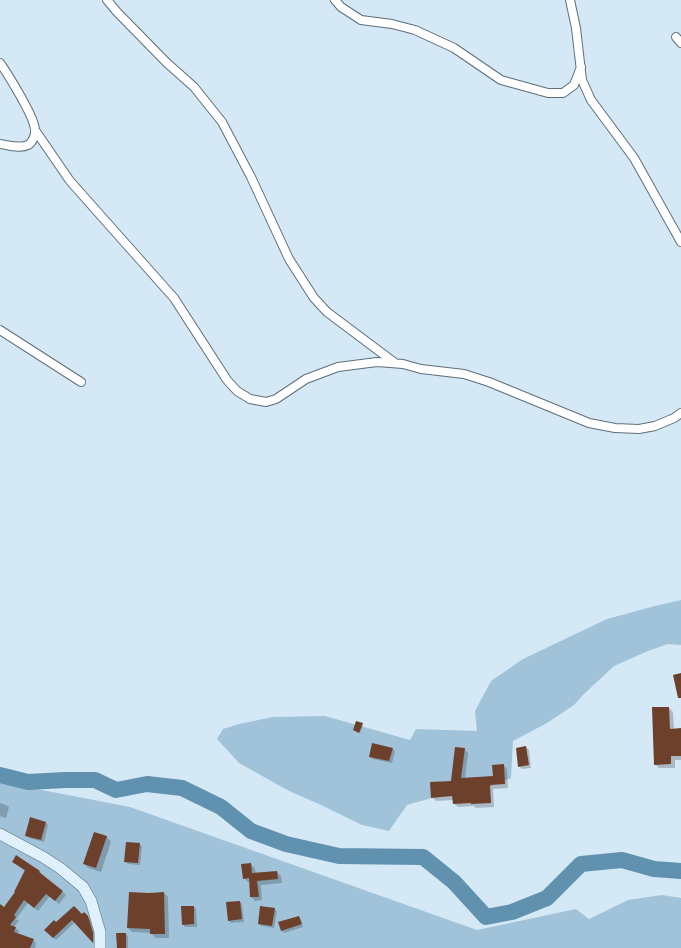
<!DOCTYPE html>
<html>
<head>
<meta charset="utf-8">
<style>
  body { margin:0 }
  canvas { display:block; background:#d5e8f5 }
</style>
</head>
<body>
<canvas width="681" height="948"></canvas>
<script>
const ctx = document.querySelector('canvas').getContext('2d');
ctx.lineJoin = 'round';
function paint(path, color) { ctx.fillStyle = color; ctx.fill(path, 'evenodd'); }
function strokePath(path, color, width, dash) { ctx.strokeStyle = color; ctx.lineWidth = width; ctx.lineCap = dash ? 'butt' : 'round'; ctx.setLineDash(dash || []); ctx.stroke(path); }
const green = new Path2D(`
  M681 600V645L668 644 648 651 614 666 583 695 574 705 547 723 513 741 511 778 480 790H460L407 805 389 831 362 825 319 804 289 791 239 763 217 739 223 729 239 724 273 717 325 716 410 740 416 729 477 731 475 711 491 681 523 659 607 619 655 606Z
  M0 782 130 807 477 930 576 909 589 919 628 900 662 895 681 898V948H0Z`);
const shadow = new Path2D(`
  M653 708H669L673 712 674 729H681V760H675V768H659L655 764Z
  M362 724 363 725 360 733 354 730Z
  M526 747 529 750 531 768 522 769 519 766Z
  M392 749 395 751 392 763 373 759 370 756Z
  M464 749 468 753 465 778 494 777 503 765 507 769 508 788 493 789 494 807 476 808 474 806 458 807 454 803V800L436 801 432 797 452 782Z
  M0 803 6 805 9 807 6 818 0 816Z
  M46 823 48 825 44 842 29 838 27 835Z
  M95 833 107 837 111 842 101 872 88 868 84 863Z
  M139 844 142 846 140 865 128 864 125 861Z
  M16 856 40 872 43 875 42 876 66 895 59 904 50 896 38 911 28 903 16 919 19 921 14 927 19 931 18 934 33 940 36 943 35 948H0V910L4 909 16 893 25 871 18 866 14 862Z
  M251 864 255 869 256 874 277 872 281 876 282 883 261 885 262 900 255 901 251 897 250 882H248L244 878Z
  M164 893 168 897 169 938H156L151 933 132 932 128 928Z
  M240 902 242 904 244 922 231 923 229 920Z
  M194 907 196 909 197 927H185L183 924Z
  M274 909 277 911 274 928 261 926 259 924Z
  M84 913 90 919 95 936V944L75 922 56 940 46 930 56 924 82 915Z
  M299 917 301 920 303 927 284 933 282 930Z
  M126 934 128 936V948H118Z`);
const river = new Path2D(`
  M0 775 28 782 65 780H95L116 790 147 784 182 788 221 807 251 831 286 844 339 856 423 857 454 882 486 917 512 912 547 898 581 864 622 860 654 869 681 871`);
const building = new Path2D(`
  M681 673V698H678L673 675Z
  M652 707H669L670 729 681 728V756H671V764L654 765Z
  M356 721 363 723 359 733 353 730Z
  M372 743 393 748 389 761 369 757Z
  M526 746 529 765 518 767 516 748Z
  M455 747 465 748 461 778 493 776 492 765 504 764 505 784 490 785 491 803 471 804V803L453 804 452 796 431 798 430 782 451 781Z
  M30 817 46 822 41 840 25 836Z
  M94 832 107 836 96 868 83 864Z
  M126 842 140 843 138 863 124 862Z
  M16 855 40 871 39 872 63 891 55 901 46 894 34 908 24 900 14 915 16 917 10 925 16 927 14 932 34 939 30 948H0V904L4 907 15 892H14L25 870 12 862Z
  M251 863 252 873 277 871 278 879 257 881 259 897H250L249 878 243 879 241 864Z
  M129 892 149 893 164 892 165 934H150V929L127 928Z
  M240 901 242 919 228 921 226 902Z
  M74 906 82 914 84 912 88 916 93 933V943L72 920 53 938 44 930 54 920 56 922Z
  M181 906H194V924L182 925Z
  M260 906 275 908 272 926 258 924Z
  M299 916 302 924 281 931 278 922Z
  M116 933H126V948H117Z`);
const street = new Path2D(`
  M107 0 117 12 167 63 194 87 222 122 251 177 289 259 314 298 327 312 395 363
  M335 0 341 7 361 20 392 24 415 30 454 48 501 80 548 93H563L574 85 581 67
  M570 0 576 28 582 80 591 100 634 158 681 242
  M676 37 681 43
  M0 63C8 74 14 85 21 97 26 107 33 117 35 129 36 134 33 142 28 145 20 149 8 145 0 144
  M35 130 70 181 174 298 227 380 237 391 250 399 266 402 276 399 306 379 338 367 377 362 403 364 421 369 464 374 489 382 589 423 615 428 639 429 655 426 674 418 681 413
  M0 330 81 382`);
const secondary = new Path2D(`
  M0 834 43 857 60 868 83 887 91 901 100 932V948`);
paint(green, '#a1c3d9');
paint(shadow, '#0003');
strokePath(river, '#6091af', 16);
paint(building, '#6d402b');
strokePath(street, '#5d6e79', 10);
strokePath(secondary, '#5d6e79', 12);
strokePath(street, '#fff', 8);
strokePath(secondary, '#dff1fc', 11);
</script>
</body>
</html>
